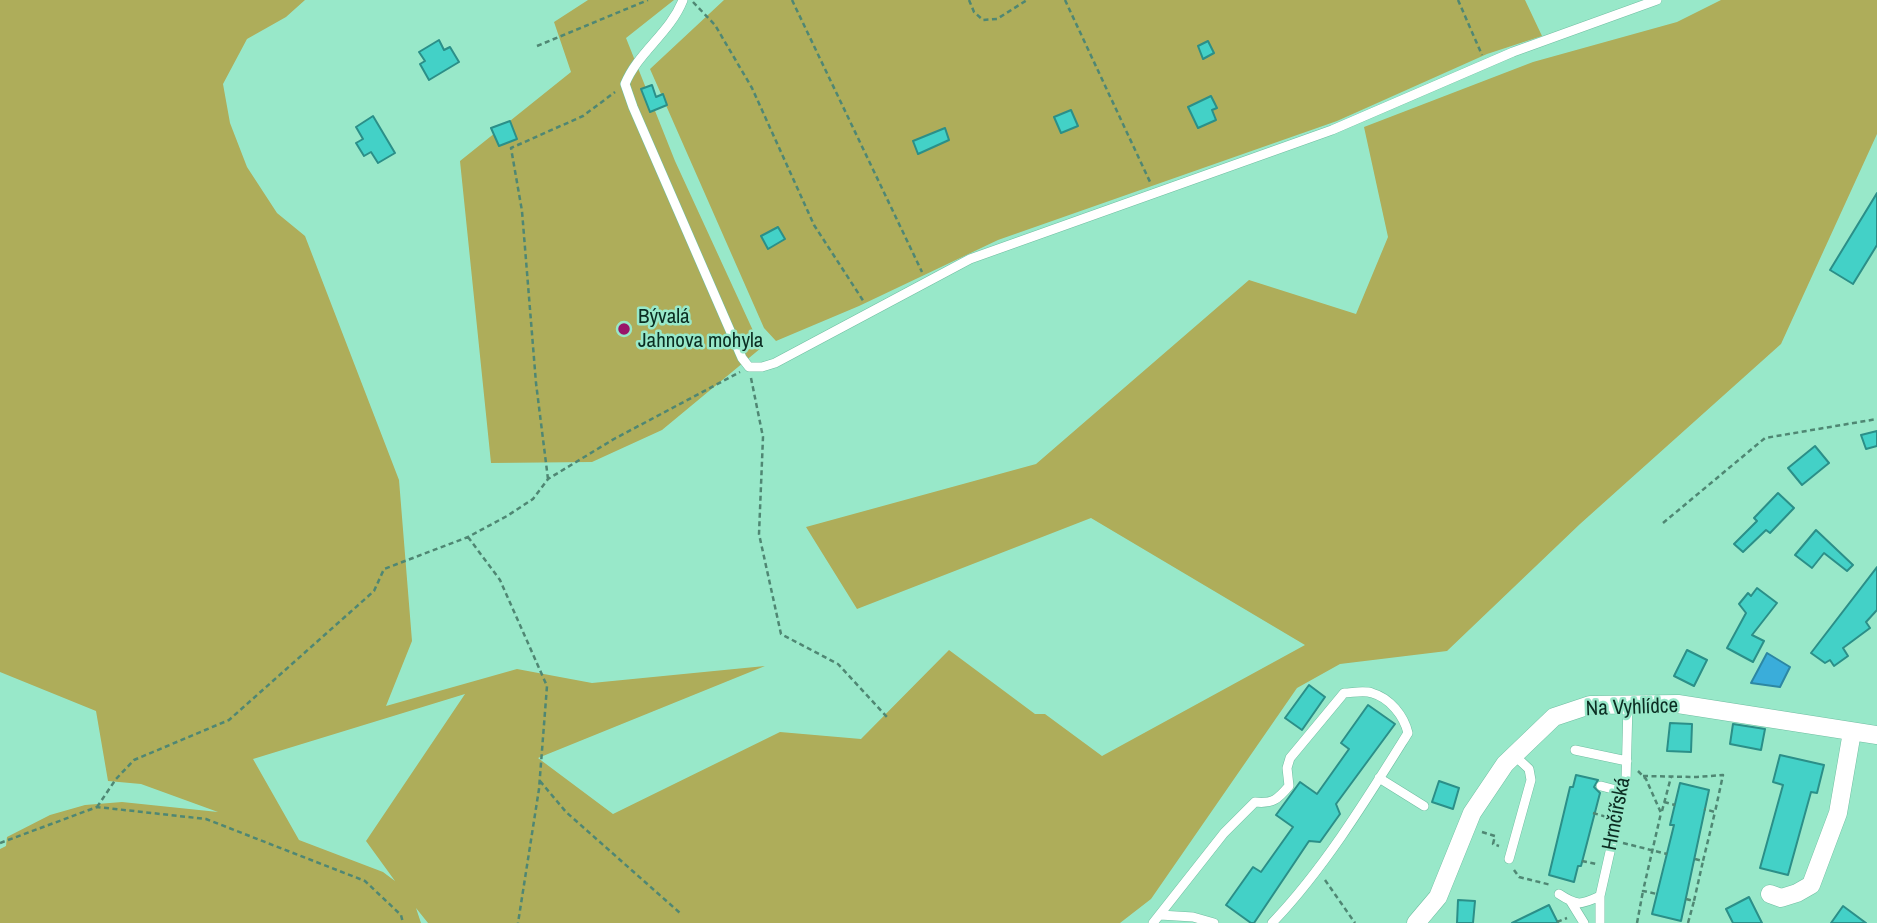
<!DOCTYPE html>
<html>
<head>
<meta charset="utf-8">
<style>
  body { margin:0 }
  canvas { display:block; background:#98e8c9 }
</style>
</head>
<body>
<canvas width="1877" height="923"></canvas>
<script>
const ctx = document.querySelector('canvas').getContext('2d');
ctx.lineJoin = 'round';
function paint(path, color) { ctx.fillStyle = color; ctx.fill(path, 'evenodd'); }
function strokePath(path, color, width, dash) { ctx.strokeStyle = color; ctx.lineWidth = width; ctx.lineCap = dash ? 'butt' : 'round'; ctx.setLineDash(dash || []); ctx.stroke(path); }
function drawText(font, color, halo, rows, align = 'center') {
  ctx.font = font + ' "Archivo Narrow",sans-serif'; ctx.lineWidth = 5; ctx.setLineDash([]); ctx.textBaseline = 'middle'; ctx.strokeStyle = halo; ctx.fillStyle = color; for (const [text, x, y, turn = 0] of rows) {
    ctx.save(); ctx.translate(x, y); ctx.rotate((+turn || 0) * Math.PI / 180); ctx.textAlign = isNaN(turn) ? turn : align; if (halo) ctx.strokeText(text, 0, 0); ctx.fillText(text, 0, 0); ctx.restore();
  }
}
const green = new Path2D(`
  M0 0H305L286 17 247 39 223 84 230 123 247 167 277 213 305 236 399 480 412 641 386 706 517 669 592 683 765 666 538 758 613 814 780 732 861 739 949 650 1035 714H1045L1102 756 1305 645 1091 518 857 609 806 527 1036 464 1249 280 1356 314 1388 237 1364 127 1533 62 1677 22 1721 0H1877V134L1781 344 1580 524 1447 651 1340 664 1297 688 1151 899 1120 923H428L416 908 421 923H0V849L6 846 7 837 50 815 85 805 122 802 218 812 141 784 108 781 96 711 0 672ZM465 694 366 841 395 881 383 872 299 840 253 759Z
  M588 0H674L626 38 675 161 761 348 662 430 592 462 491 463 460 161 571 72 554 22Z
  M724 0H1525L1542 36 1487 54 1337 121 998 240 859 306 776 341 764 328 650 69Z`);
const water = new Path2D(`
  M1767 653 1790 667 1780 687 1751 683Z`);
const building = new Path2D(`
  M439 40 444 50 450 47 459 62 429 80 420 64 425 61 419 52Z
  M1208 41 1214 53 1203 59 1198 46Z
  M652 85 656 97 663 94 667 105 650 112 641 89Z
  M1211 96 1217 108 1212 110 1216 120 1198 128 1188 107Z
  M1071 110 1078 126 1061 133 1054 117Z
  M373 116 395 153 378 163 371 152 364 156 356 143 363 139 356 127Z
  M510 121 517 139 499 146 491 128Z
  M945 128 949 140 918 154 913 141Z
  M1877 193V245L1853 284 1830 270Z
  M778 227 785 239 768 249 761 236Z
  M1877 431V446L1866 449 1861 435Z
  M1815 446 1829 463 1802 485 1788 468Z
  M1778 493 1794 508 1770 533 1766 530 1743 552 1734 544 1757 521 1754 518Z
  M1816 530 1853 565 1847 571 1824 553 1812 568 1795 555Z
  M1877 567V610L1866 622 1870 628 1843 648 1848 656 1834 666 1830 660 1825 663 1811 653Z
  M1757 588 1777 603 1752 635 1764 641 1753 662 1727 648 1746 613 1739 604 1748 593 1751 596Z
  M1687 650 1707 660 1694 686 1674 676Z
  M1309 685 1325 697 1302 730 1285 718Z
  M1368 705 1395 724 1336 804 1340 814 1320 842 1309 841 1254 923H1251L1226 905 1253 867 1261 872 1293 827 1276 815 1300 782 1317 794 1349 749 1341 743Z
  M1670 723 1692 724 1691 752 1667 751Z
  M1733 724 1765 729 1761 750 1730 744Z
  M1780 755 1824 765 1817 793 1811 792 1788 875 1760 868 1783 785 1773 782Z
  M1576 775 1598 780 1594 787 1600 793 1581 866H1578L1574 882 1549 875 1570 787H1573Z
  M1439 781 1459 788 1453 809 1432 802Z
  M1680 783 1709 790 1681 921 1652 914 1674 825H1670Z
  M1749 897 1762 923H1733L1726 909Z
  M1458 900 1475 901 1473 923H1457Z
  M1549 905 1558 923H1512Z
  M1843 906 1866 923H1831Z`);
const path = new Path2D(`
  M792 0 922 272
  M969 0 974 12 983 20 997 19 1027 0
  M1065 0 1151 184
  M1458 0 1482 55
  M693 2 715 25 752 88 814 225 864 302
  M537 46 648 0
  M751 378 763 437 759 534 781 634 838 664 887 717
  M548 479 536 383 522 211 511 148 583 116 615 92
  M1663 523 1765 438 1877 419
  M468 537 500 580 547 686 539 789 518 923
  M1638 771 1646 779 1661 813 1643 891 1657 894
  M1643 776 1697 777 1723 775 1715 812 1704 809
  M540 781 566 812 680 913
  M1664 802 1675 805
  M97 807 116 779 134 760 229 720 374 591 384 569 468 537 507 516 533 499 548 479 614 439 740 372
  M1662 811 1671 777
  M1593 813 1607 817
  M1482 832 1495 836 1493 844 1499 846
  M0 843 97 807 206 819 365 881 401 915 403 923
  M1623 843 1667 854
  M1695 859 1703 861 1715 812
  M1582 861 1596 864
  M1514 870 1519 877 1551 885
  M1325 880 1355 923
  M1686 899 1694 901 1703 861
  M1557 922 1567 918
  M1637 923 1643 891
  M1688 923 1694 901`);
const lane = new Path2D(`
  M683 0C670 33 638 52 625 84L633 107 742 358 749 367H762L775 363 970 259 1332 130 1513 52 1657 0
  M1575 750 1627 761
  M1379 778 1424 806
  M1601 786 1624 792
  M1509 859 1531 780 1529 769 1514 755
  M1559 894C1577 906 1581 905 1600 896
  M1571 902 1584 923
  M1160 915 1193 917 1214 923
  M1153 923 1224 833 1255 802C1273 804 1278 799 1289 786L1287 768 1290 758 1344 693C1352 693 1364 690 1372 693 1390 698 1404 716 1408 733 1368 797 1324 869 1272 923
  M1600 923V896L1626 781 1628 704`);
const street = new Path2D(`
  M1770 894 1781 898 1797 893 1811 885 1838 813 1852 732
  M1416 923 1438 897 1472 813 1505 764 1554 717 1590 705 1678 704 1877 735`);
const markers = [
  [624,329,7,"#991469"]
];
const poiNames = [
  ["Bývalá",638,317],
  ["Jahnova mohyla",638,341]
];
const streetNames = [
  ["Na Vyhlídce",1632,708,-2],
  ["Hrnčířská",1617,814,-79]
];
paint(green, '#aead5a');
paint(water, '#3aadda');
strokePath(water, '#2c87a3', 2);
paint(building, '#43d1c7');
strokePath(building, '#2b8f88', 2);
strokePath(lane, '#6fbea1', 10);
strokePath(street, '#6fbea1', 19);
strokePath(path, '#4f8773', 2.5, [5, 3.5]);
strokePath(lane, '#fff', 9);
strokePath(street, '#fff', 18);
for (const [x, y, r, color] of markers) { const dot = new Path2D(); dot.arc(x, y, r, 0, 2 * Math.PI); ctx.fillStyle = color; ctx.fill(dot); strokePath(dot, '#98e8c9', 2.5); }
drawText('21px', '#0b2d22', '#98e8c9', poiNames, 'left');
drawText('21px', '#0b2d22', '#98e8c9', streetNames);
</script>
</body>
</html>
